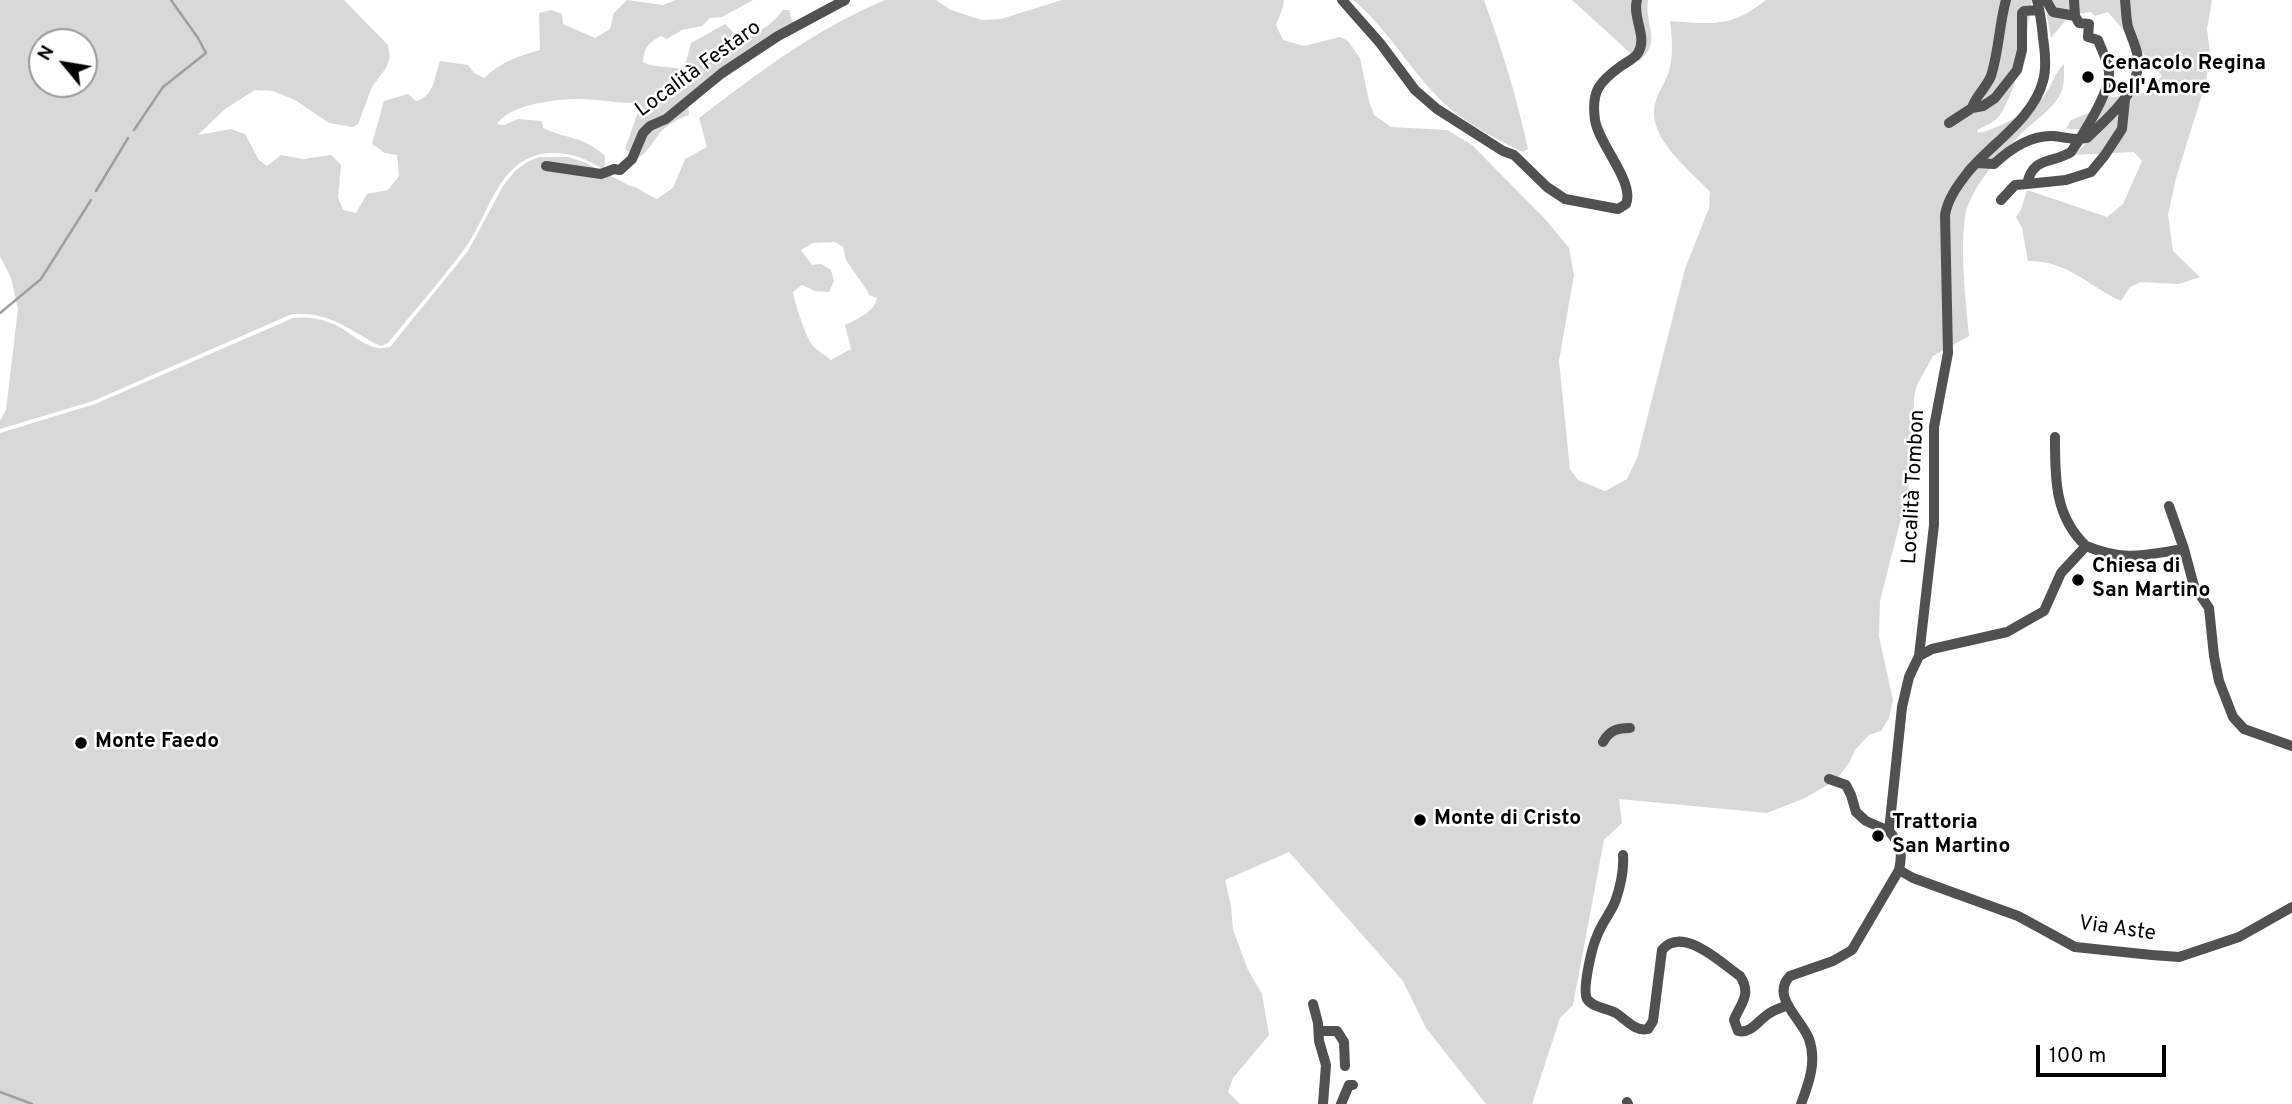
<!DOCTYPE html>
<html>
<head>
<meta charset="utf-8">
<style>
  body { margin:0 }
  #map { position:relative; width:2292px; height:1104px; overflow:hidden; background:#fff; font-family:Overpass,sans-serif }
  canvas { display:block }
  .north { position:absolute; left:28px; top:28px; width:70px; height:70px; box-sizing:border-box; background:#fff; border:2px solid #999; border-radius:50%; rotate:300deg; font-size:19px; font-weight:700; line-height:28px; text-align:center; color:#000 }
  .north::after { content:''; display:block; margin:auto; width:24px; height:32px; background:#000; clip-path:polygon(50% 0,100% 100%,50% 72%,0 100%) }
  .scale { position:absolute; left:2036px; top:1045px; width:130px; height:32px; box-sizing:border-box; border:4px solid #000; border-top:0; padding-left:9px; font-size:21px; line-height:24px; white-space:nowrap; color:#000; -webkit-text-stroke:5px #fff; paint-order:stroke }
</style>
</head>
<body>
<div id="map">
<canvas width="2292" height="1104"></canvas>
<div class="north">N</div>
<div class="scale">100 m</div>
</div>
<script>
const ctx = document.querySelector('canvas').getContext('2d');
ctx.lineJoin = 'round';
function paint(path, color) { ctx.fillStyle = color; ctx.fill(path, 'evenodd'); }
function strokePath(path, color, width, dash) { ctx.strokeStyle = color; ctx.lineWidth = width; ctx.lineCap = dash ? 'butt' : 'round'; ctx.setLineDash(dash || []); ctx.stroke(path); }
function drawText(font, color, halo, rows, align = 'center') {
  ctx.font = font + ' Overpass,sans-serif'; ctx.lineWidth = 5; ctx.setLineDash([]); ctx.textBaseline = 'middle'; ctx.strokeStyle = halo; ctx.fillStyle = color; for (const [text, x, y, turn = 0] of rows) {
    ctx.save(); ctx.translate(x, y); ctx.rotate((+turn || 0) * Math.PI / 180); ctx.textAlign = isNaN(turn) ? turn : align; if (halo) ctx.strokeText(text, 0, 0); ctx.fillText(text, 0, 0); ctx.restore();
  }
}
const green = new Path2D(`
  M0 0H344L388 45 390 57 386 68 372 87 358 124 353 127 329 123 295 100 273 91 255 90 225 109 198 135 231 129 245 134 259 160 267 166 281 155 303 159 331 155 341 165 338 197 343 210 356 213 367 194 388 190 399 176 397 155 385 153 372 144 384 101 408 94 416 101C435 96 434 77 440 61L468 65 474 73 484 78C501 62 518 56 540 50L539 13 551 10 562 14 563 24 595 38 610 29 614 13 627 0 663 5 676 0H753L722 17 710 18 702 26 682 30 667 39 661 36C648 43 644 48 643 62 656 69 670 65 684 70L691 43 725 24 741 40C759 32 771 26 783 10H789L794 29 688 104 689 115C679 119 667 124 660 133 652 143 648 152 637 159L625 149 639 109 634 103C615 103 597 99 579 99 556 99 510 104 497 124L504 125 518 119 542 121 543 128C568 140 582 135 605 156V165L603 169C586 159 573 153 553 153 497 154 491 215 463 251 439 283 413 312 388 343L381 346 376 344C348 328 326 311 292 314L93 401 0 429V421L6 410 18 309 11 278 0 256ZM42 42H84V84H42Z
  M885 0H936L951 10 982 20 1001 19 1062 0H1284L1283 7 1276 25 1283 40 1304 46 1340 37 1348 41 1360 58 1369 101 1374 115 1391 127 1447 130 1472 145 1546 220 1569 248 1574 275 1559 361 1570 469 1578 480 1605 491 1627 479 1637 458 1685 269 1709 208 1710 192C1691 171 1651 141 1654 109 1655 97 1664 85 1668 74 1674 56 1672 39 1670 21 1712 24 1731 28 1766 0H2032C2027 33 2019 87 2000 115 1995 122 1985 126 1977 130L1978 133C1996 130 2032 111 2044 96 2052 86 2055 72 2064 64 2064 74 2065 86 2060 95 2052 109 2037 119 2025 130 2005 149 1973 184 1966 212 1959 246 1966 302 1969 336L1933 356 1917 385 1914 397 1913 447 1908 491 1880 601 1879 637 1893 700 1889 718 1881 731 1869 735 1855 750 1849 763 1836 780 1805 798 1767 813 1619 799 1622 823 1604 840 1573 1005 1560 1018 1532 1104H1486L1426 1028 1403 981 1289 852 1225 880 1231 906 1233 930 1248 970 1262 994 1269 1035 1233 1078 1228 1092 1240 1104H0V433L95 404 293 318C309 316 322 319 336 325 353 334 370 353 390 347L468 251 503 186 515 171 527 162 539 157H568L584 162 630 186C640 187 647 196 657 199L673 188 685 159 707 147 699 118C758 73 817 28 885 0ZM835 242 843 247 846 260 868 292 869 295 877 298C875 312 857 319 845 325L851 349 831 360C826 356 818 351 813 346 806 338 795 304 793 292L802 285 815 291 829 292 834 281 831 270 821 264 812 265 801 250 813 243Z
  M1353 0H1484C1502 49 1517 98 1528 149L1523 152C1492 137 1458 120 1434 93 1408 66 1382 22 1353 0Z
  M1572 0H1648C1644 25 1663 42 1639 61Z
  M2044 0H2212L2207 29 2210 54 2206 82 2176 178 2168 215 2173 251 2200 277 2179 284 2141 282 2130 287 2121 301C2087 285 2068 261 2028 261L2022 228 2016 217 2021 210 2027 190 2107 217 2123 204 2142 161 2134 152 2073 155 2084 146 2091 134 2085 129H2066L2071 120 2096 110 2107 98 2149 92 2162 76 2108 12 2095 16 2091 12 2070 15 2051 38Z`);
const stream = new Path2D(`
  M134 130 163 87 206 53 198 38 171 0
  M96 191 128 138
  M0 313 41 279 91 200
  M0 1092 32 1104`);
const minor = new Path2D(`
  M1342 0 1380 43 1415 90 1437 109 1503 151 1514 155 1547 187 1565 199 1618 209 1626 204C1635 182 1599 145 1595 120 1591 91 1599 82 1621 66 1627 62 1634 59 1638 53 1648 37 1632 18 1637 0
  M2006 0C1999 25 1999 51 1991 76 1986 88 1975 97 1972 108L1983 106 1995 98 2017 70 2022 50V13L2024 11 2039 10
  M2046 0 2053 12 2075 16
  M2074 0 2075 16 2079 23 2089 24 2088 37 2098 40C2102 51 2108 61 2109 72 2111 91 2082 136 2071 152 2052 164 2033 156 2027 184L2066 180 2091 172 2105 155 2122 129 2125 99
  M1949 123 1972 108
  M1976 163 1994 164C2010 149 2030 135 2053 136 2065 137 2074 141 2087 138 2110 115 2144 90 2137 53 2135 44 2131 36 2128 27 2126 18 2126 9 2125 0
  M546 166 601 174 614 169 620 170 632 159 643 133 650 126 666 119 722 73 778 36 845 0
  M2001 200 2015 185 2027 184
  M2055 437C2055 477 2054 516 2086 546
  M2169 506 2184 549
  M1919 656 1932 649 2007 632 2044 611 2061 573 2086 546C2125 562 2144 555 2184 549L2194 586 2209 608 2214 656 2219 681 2233 717 2244 729 2292 746
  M1603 742C1610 730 1617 728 1630 728
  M1829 779 1846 785 1851 795 1856 812 1866 821 1889 831
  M1623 855C1624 870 1620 888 1615 902 1610 914 1601 924 1597 936 1592 947 1582 989 1587 999 1593 1008 1607 1008 1616 1013 1626 1020 1636 1032 1648 1029L1653 1021 1662 950C1683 925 1721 963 1740 976 1752 994 1741 1003 1734 1020L1738 1031C1750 1034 1757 1022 1767 1015 1773 1010 1781 1008 1788 1005
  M1899 870 1913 878 2018 916 2075 947 2152 955 2179 957 2239 937 2292 907
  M1313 1004 1318 1023 1319 1041 1326 1065 1323 1104
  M1319 1031H1337L1344 1042 1345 1066
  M1627 1102 1628 1104
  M1341 1104 1349 1085H1353
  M1801 1104C1809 1083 1817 1061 1809 1039 1802 1019 1770 997 1790 976L1833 961 1852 950 1899 870C1903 852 1901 845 1889 831L1902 707 1909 677 1919 656 1934 525V427L1948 353 1945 215C1948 198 1958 185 1968 172 1992 143 2033 119 2043 81 2047 67 2045 51 2043 38 2042 25 2040 12 2037 0`);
const markers = [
  [2088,77,7,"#000"],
  [2078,580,7,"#000"],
  [81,743,7,"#000"],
  [1420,820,7,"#000"],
  [1878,836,7,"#000"]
];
const poiNames = [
  ["Cenacolo Regina",2102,65],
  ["Dell'Amore",2102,89],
  ["Chiesa di",2092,568],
  ["San Martino",2092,592],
  ["Monte Faedo",95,743],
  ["Monte di Cristo",1434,820],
  ["Trattoria",1892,824],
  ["San Martino",1892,848]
];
const streetNames = [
  ["Località Festaro",699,70,-36],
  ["Località Tombon",1915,487,-87],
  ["Via Aste",2117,930,8]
];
paint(green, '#d8d8d8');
strokePath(stream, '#9f9f9f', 2.5);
strokePath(minor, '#515151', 10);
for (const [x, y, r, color] of markers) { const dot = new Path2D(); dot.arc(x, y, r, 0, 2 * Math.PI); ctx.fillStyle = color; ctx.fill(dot); strokePath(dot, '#fff', 2.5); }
drawText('bold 21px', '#000', '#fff', poiNames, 'left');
drawText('21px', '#000', '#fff', streetNames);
</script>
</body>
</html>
